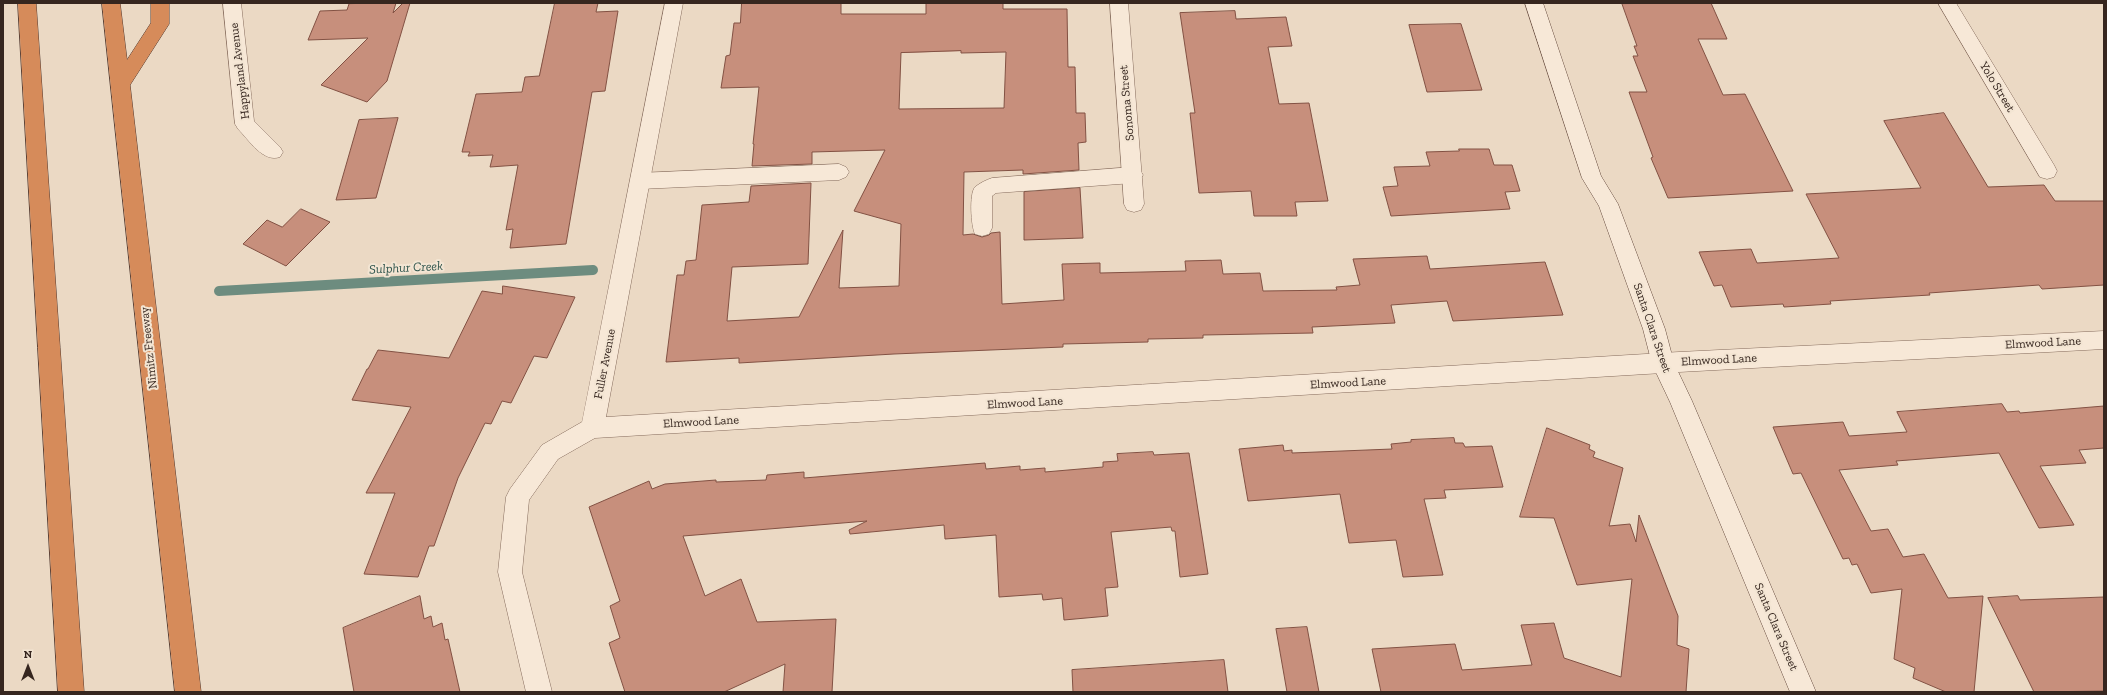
<!DOCTYPE html>
<html>
<head>
<meta charset="utf-8">
<style>
  body { margin:0 }
  #map { position:relative; width:2107px; height:695px; overflow:hidden; background:#ebd9c4; font-family:"Zilla Slab",serif }
  canvas { display:block }
  .frame { position:absolute; inset:0; border:4px solid #36261f; pointer-events:none }
  .north { position:absolute; left:8px; top:647px; width:40px; height:40px; -webkit-text-stroke:3px #f3e5d3; paint-order:stroke; rotate:0deg; font-size:11px; font-weight:700; line-height:16px; text-align:center; color:#36261f }
  .north::after { content:''; display:block; margin:auto; width:14px; height:18px; background:#36261f; clip-path:polygon(50% 0,100% 100%,50% 72%,0 100%) }
</style>
</head>
<body>
<div id="map">
<canvas width="2107" height="695"></canvas>
<div class="frame"></div>
<div class="north">N</div>
</div>
<script>
const ctx = document.querySelector('canvas').getContext('2d');
ctx.lineJoin = 'round';
function strokePath(path, color, width, dash) { ctx.strokeStyle = color; ctx.lineWidth = width; ctx.lineCap = dash ? 'butt' : 'round'; ctx.setLineDash(dash || []); ctx.stroke(path); }
function paint(path, color) { ctx.fillStyle = color; ctx.fill(path, 'evenodd'); }
function drawText(font, color, halo, rows, align = 'center') {
  ctx.font = font + ' "Zilla Slab",serif'; ctx.lineWidth = 4; ctx.setLineDash([]); ctx.textBaseline = 'middle'; ctx.strokeStyle = halo; ctx.fillStyle = color; for (const [text, x, y, turn = 0] of rows) {
    ctx.save(); ctx.translate(x, y); ctx.rotate((+turn || 0) * Math.PI / 180); ctx.textAlign = isNaN(turn) ? turn : align; if (halo) ctx.strokeText(text, 0, 0); ctx.fillText(text, 0, 0); ctx.restore();
  }
}
const stream = new Path2D(`
  M219 291 593 270`);
const building = new Path2D(`
  M396 3 393 13 403 3H410L387 81 367 102 321 85 368 38 308 40 320 11 347 10 349 4Z
  M555 3H598L596 12 618 11 605 91 592 92 566 244 510 248 513 229 506 230 518 165 490 167 493 155 468 156 470 152H462L476 94 522 92 525 77 539 76Z
  M742 3H841V14H926V3H1003V9H1067L1068 67H1075L1076 113H1085L1086 142 1078 143 1079 170 1023 174V170L964 172 963 235 973 234 982 237 989 235 991 233 1000 232 1002 304 1064 300 1062 264 1100 263V273L1186 271 1185 261 1221 260 1223 274 1260 273 1263 291 1337 290 1336 287 1360 285 1353 259 1427 256 1430 269 1545 262 1563 315 1453 321 1447 301 1391 305 1395 323 1312 327 1313 333 1203 335V338L1148 339V342L1063 344V347L894 354 739 363V358L666 362 677 275H684L686 261 696 260 702 205 749 202 751 186 811 183 808 264 732 267 727 321 799 317 843 230 839 288 899 286 901 224 854 211 885 150 812 152V164L752 166 754 144H753L759 87 721 88 726 56 730 55 734 23H740ZM961 51V53L1006 52 1004 108 899 109 901 53Z
  M1711 3 1727 39H1698L1723 95 1745 94 1793 191 1668 198 1651 158 1653 157 1629 92H1647L1633 56H1638L1634 46H1637L1622 4Z
  M1235 11 1236 19 1286 17 1292 46 1268 47 1279 104 1309 103 1328 201 1295 202 1297 216H1254L1251 191 1199 193 1190 113H1195L1180 13Z
  M1461 24 1482 90 1427 92 1409 25Z
  M1944 113 1988 187 2044 185 2055 201H2104V285L2042 289 2039 285 1929 293 1930 295 1830 301 1831 304 1784 307 1783 304 1731 307 1722 285 1714 286 1699 252 1751 249 1757 263 1839 258 1806 194 1921 188 1884 121Z
  M398 118 376 198 336 200 359 120Z
  M1459 149H1489L1494 165H1512L1520 191 1505 192 1510 209 1391 216 1383 187 1398 186 1394 167 1430 166 1426 152 1459 151Z
  M1080 188 1083 238 1024 240V192Z
  M301 209 330 222 286 266 243 244 267 220 282 227Z
  M503 286 575 297 547 358 534 356 511 403 502 401 491 424 485 423 458 478 434 546H429L418 577 364 574 395 493H366L411 407 352 400 367 369H368L378 350 449 358 482 291 502 294Z
  M2002 404 2007 412 2019 411 2020 413 2104 406V448L2079 450 2086 463 2040 466 2074 525 2039 528 1999 453 1896 461 1898 465 1839 470 1871 531 1888 529 1903 557 1924 554 1948 598 1983 596 1974 692H1946L1913 678 1915 668 1894 659 1902 589 1871 593 1857 564 1852 565 1849 558 1843 559 1801 473 1793 474 1773 427 1843 422 1849 436 1907 432 1897 412Z
  M1547 428 1590 445 1589 449 1595 452 1593 457 1623 468 1609 526 1630 524 1636 542 1639 515 1678 616 1677 645 1689 649 1686 692H1381L1372 649 1455 644 1462 670 1532 665 1521 625 1554 623 1564 658 1621 677 1632 579 1577 585 1554 518 1520 517Z
  M1454 438 1455 443H1463L1465 447 1492 446 1503 487 1444 490 1446 498 1424 499 1443 575 1403 577 1396 540 1349 543 1340 494 1248 501 1239 449 1283 445 1284 451 1292 450V453L1392 449 1391 444 1411 442V440Z
  M1153 452 1154 455 1189 453 1208 574 1180 577 1175 531H1172L1171 527 1111 532 1118 587 1105 588 1108 616 1064 620 1062 598 1043 600 1042 594 999 597 996 535 945 539 944 525 850 534 849 530 867 521 683 536 705 596 741 579 757 622 836 619 832 692H783L785 664 724 692H625L609 643 620 638 610 606 620 601 589 507 649 481 652 489 665 484 716 480V482L766 480 767 475 804 472V478L985 463 986 469 1020 466V470L1045 468V472L1103 467V462L1118 461 1117 454Z
  M420 596 424 619 431 616 433 627 442 623 445 640 448 639 460 692H354L343 628Z
  M2018 596 2020 600 2104 597V691L2034 692 1988 598Z
  M1307 627 1319 692H1287L1276 629Z
  M1224 660 1228 692H1073L1072 670Z`);
const lane = new Path2D(`
  M839 164 846 167 849 172 846 177 839 180 640 189 633 186 630 181 633 176 640 173Z
  M1133 167 1140 170 1143 175 1140 180 1133 183 996 193 992 196V228L989 234 982 236 975 234C971 226 969 194 975 187 980 183 986 180 992 178Z`);
const street = new Path2D(`
  M223 3H241L254 121 280 147 283 152 280 157C263 163 249 140 238 129L235 124Z
  M665 3H683L606 417 1679 352 2104 331V349L1679 372 595 438 558 459 529 500 522 572 552 692H526L498 572 506 497 510 489 542 445 582 422Z
  M1110 3H1128L1144 204 1141 210 1134 212 1127 210 1124 204Z
  M1938 3H1956L2054 165 2057 171 2054 177 2047 179 2040 177Z`);
const secondary = new Path2D(`
  M1525 3H1543L1601 176 1618 204 1665 329 1674 363 1692 401 1816 692H1790L1670 402 1652 364 1643 329 1599 206 1582 178Z`);
const highway = new Path2D(`
  M18 3H36L84 692H58Z
  M102 3H120L127 60 151 23V3H169V24L130 85 201 692H175Z`);
const streetNames = [
  ["Happyland Avenue",240,71,-97],
  ["Yolo Street",1997,87,59],
  ["Sonoma Street",1127,103,-95],
  ["Santa Clara Street",1652,328,71],
  ["Elmwood Lane",2043,343,-3],
  ["Nimitz Freeway",149,348,-96],
  ["Elmwood Lane",1719,360,-3],
  ["Fuller Avenue",605,364,-79],
  ["Elmwood Lane",1348,383,-3],
  ["Elmwood Lane",1025,403,-3],
  ["Elmwood Lane",701,422,-3],
  ["Santa Clara Street",1776,627,67]
];
const waterNames = [
  ["Sulphur Creek",406,268,-3]
];
strokePath(stream, '#6d8c7f', 10);
paint(building, '#c78f7c');
strokePath(building, '#825143', 1);
strokePath(lane, '#856b5c', 1);
strokePath(street, '#856b5c', 1);
strokePath(secondary, '#674c3f', 1);
strokePath(highway, '#533a30', 1);
paint(lane, '#f7e8d7');
paint(street, '#f7e8d7');
paint(secondary, '#f7e8d7');
paint(highway, '#d68b5a');
drawText('12px', '#36261f', '#f3e5d3', streetNames);
drawText('italic 13px', '#2f544c', '#f3e5d3', waterNames);
</script>
</body>
</html>
